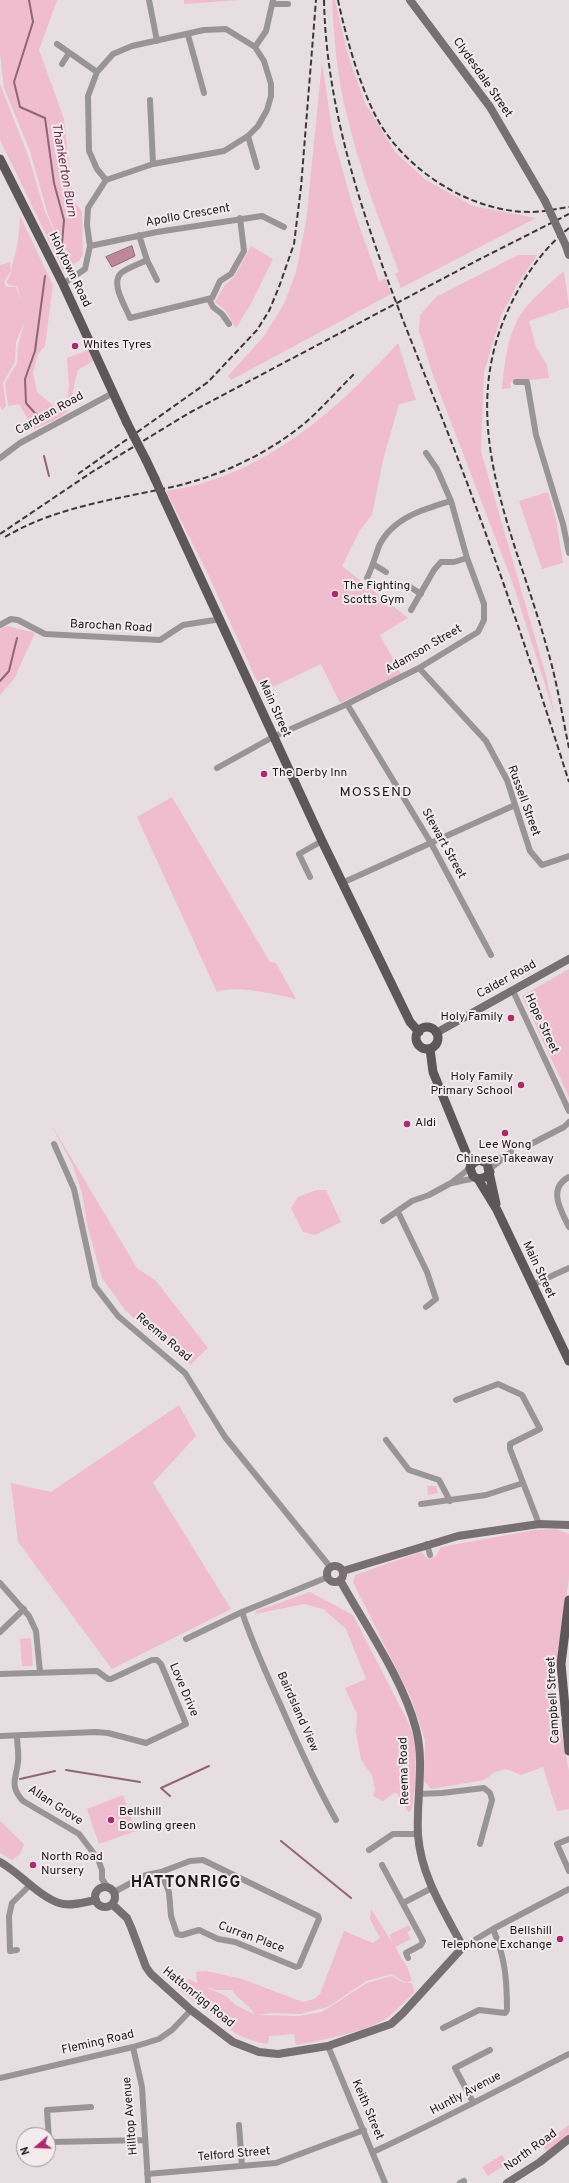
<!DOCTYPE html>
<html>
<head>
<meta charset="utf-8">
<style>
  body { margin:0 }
  #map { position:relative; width:569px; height:2183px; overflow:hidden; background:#e7dee1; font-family:Overpass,sans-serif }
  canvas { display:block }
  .north { position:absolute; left:16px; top:2127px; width:40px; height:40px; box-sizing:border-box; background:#f4ebee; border:1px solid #9e9799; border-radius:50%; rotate:251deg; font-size:11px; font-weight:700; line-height:16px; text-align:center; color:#1c191a }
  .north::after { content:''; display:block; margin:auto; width:14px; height:18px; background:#b0286b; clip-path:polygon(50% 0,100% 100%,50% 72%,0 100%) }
</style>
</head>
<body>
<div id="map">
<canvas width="569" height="2183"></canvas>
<div class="north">N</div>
</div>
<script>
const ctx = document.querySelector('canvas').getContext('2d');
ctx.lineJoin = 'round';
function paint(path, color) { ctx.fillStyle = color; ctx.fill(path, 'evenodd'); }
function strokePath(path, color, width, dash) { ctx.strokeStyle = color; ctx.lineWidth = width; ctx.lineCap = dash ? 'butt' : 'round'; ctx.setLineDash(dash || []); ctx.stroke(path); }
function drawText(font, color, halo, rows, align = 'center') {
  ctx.font = font + ' Overpass,sans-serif'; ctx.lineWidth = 4; ctx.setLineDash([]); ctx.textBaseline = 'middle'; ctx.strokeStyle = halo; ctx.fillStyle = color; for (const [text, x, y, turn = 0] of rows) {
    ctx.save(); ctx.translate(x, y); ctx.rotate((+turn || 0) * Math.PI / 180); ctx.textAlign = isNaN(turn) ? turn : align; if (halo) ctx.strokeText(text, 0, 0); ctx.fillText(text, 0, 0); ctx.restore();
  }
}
const green = new Path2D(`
  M0 0H57L39 50 64 119 73 199 82 212 83 255 79 261 63 270 0 140V84L29 158 44 209 61 247 47 212 30 151 4 88 0 53Z
  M184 0H239L184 4Z
  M332 0H335L348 55 365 103 395 152 426 180 473 206 536 218 401 288 395 274 399 272C379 220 359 167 346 112 337 76 334 38 332 0Z
  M322 62 333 136 355 214 379 281 385 278 391 294 231 380 228 376 264 336 285 302 296 272 306 222Z
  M20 216 53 285 45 346 38 354 33 373 37 392 55 407 67 399 69 386 67 358 88 350 93 361 78 370C66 413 80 410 34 429L19 404 8 406 5 383 17 363 18 345 25 321 16 342 15 362 3 383 6 406 2 410 0 405V265L10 262 11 271 4 282 6 287H16L21 301 17 286 9 285 6 282C13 273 10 271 13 262 18 247 19 232 20 216Z
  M251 246 273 259 252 302 236 328 225 310 215 302 225 285 234 277Z
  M518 255H537L517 285 501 316 484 372 481 451 545 672 555 716 513 584 433 375 419 331 420 315 436 297Z
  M564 271 569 307 529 321 536 347 547 365 549 378 510 382 511 388 502 389C504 365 507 339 519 317 526 304 552 281 564 271Z
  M398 343 416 400 399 404 383 460 372 515 360 530 342 566 408 618 380 635 401 674 340 703 321 664 262 692 208 574 166 491C261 478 337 411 398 343Z
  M548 492 556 520 563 563 542 569 519 501Z
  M7 626 35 633 14 679 0 695V629Z
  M172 797 270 962 276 963 296 999C280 995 232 984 217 992L137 817Z
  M569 969V1097L522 996Z
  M51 1124 137 1268 156 1281 208 1348 190 1365 185 1351 152 1335 125 1310 102 1278 88 1229 82 1193 73 1166Z
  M316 1190H326L341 1222 315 1235 303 1232 291 1208 298 1197Z
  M179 1405 196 1436 153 1483 231 1609 112 1669 18 1542 11 1483 51 1492Z
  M427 1486H436L438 1493 428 1495Z
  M555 1529 569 1534V1578L556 1670 554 1712 562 1735 569 1771V1809L557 1811 543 1767 521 1775 506 1769 495 1772 484 1780 431 1789 424 1781 425 1740 411 1698 353 1582 355 1575 421 1552 428 1559 436 1556 441 1547 535 1530Z
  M310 1592 353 1615 407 1720 415 1739 416 1780 412 1808 409 1813 396 1792 383 1801 373 1796 375 1789 372 1775 361 1760 356 1732 357 1714 345 1688 366 1679 346 1629 323 1609 304 1604 255 1614 256 1611Z
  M31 1638 33 1666H22L20 1639Z
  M123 1795 136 1831 99 1844 87 1809Z
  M0 1821 24 1844 20 1854 12 1860 0 1853Z
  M371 1909 393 1944 389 1935 409 1925 411 1930 407 1932 411 1939 395 1947 408 1969 412 1981 406 1983 391 1974 366 1981 328 2007 300 2014 274 2013 257 2015 299 2016 322 2012 367 1983 392 1976 404 1983H412L414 1993C405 2001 396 2011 387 2018 368 2031 319 2041 296 2045L294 2034 269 2036 268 2044C256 2042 246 2039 235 2033L180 1990 189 1979 197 1983 196 1972 206 1971 242 1979 303 2002 314 1999 320 1994 344 1931 373 1943 380 1938 370 1919ZM201 1985 216 1990H232C239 2001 249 2004 255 2015L236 2005 226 1996Z
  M569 2125V2134L547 2152 542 2145Z
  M502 2155 507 2164 488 2176 482 2167Z`);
const water = new Path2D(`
  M132 246 135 256 112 267 106 257Z`);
const stream = new Path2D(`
  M29 0 33 22 14 82 20 107 45 118 54 183 64 220 62 244
  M41 420 26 403 25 379 35 351 45 276
  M44 456 49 476
  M0 681 9 671 17 638
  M66 1770 140 1782
  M20 1779 55 1771
  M170 1796 161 1788 209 1766
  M281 1841 351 1898`);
const street = new Path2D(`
  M149 0 157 41
  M273 4H288
  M188 35 204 93
  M57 44 97 72
  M255 47 266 31 273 0
  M62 64 69 53
  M150 100 153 164
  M248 136 257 167
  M139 235 147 260C139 264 127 268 121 273 110 284 126 307 130 318L212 298 220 281 231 274 244 251 240 218
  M90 246 157 232 262 216 284 227
  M147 260 157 280
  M63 284 85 269 90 246 87 225 88 208 106 180 153 164 224 151 248 136 258 126 267 110 271 96V84L264 61 255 47 226 29 204 30 132 46 113 54 97 72 88 96 89 151 97 169 106 180
  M209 299 213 307 222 314 229 324
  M516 382H527L536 435 563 524 569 553
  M0 458 20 443 113 393
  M373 564 386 572
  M367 578C372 568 375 557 379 546 392 518 424 509 451 501
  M410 587 421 594
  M411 610 434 570 441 562H454L467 558
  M0 625 11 619 18 620 45 634 160 640 183 625 221 619
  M419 668 486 741 507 780 530 851 542 865 569 856
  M347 704 431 843 491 955
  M217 768 273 737 343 706 419 668 478 632 484 620V604L467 558 451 501 437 469 426 453
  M310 877 299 854 322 841
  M342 883 515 805
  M513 991 569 1111
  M54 1144 74 1189 95 1286 118 1316 185 1373 225 1437 331 1568
  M527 1146 564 1127 569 1122
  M485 1161 503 1157
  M490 1169 511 1152
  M569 1177C547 1188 561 1211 569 1227
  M452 1183 475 1178
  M398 1212 427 1272 436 1299 426 1307
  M383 1221 412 1201 429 1195 451 1183 470 1168
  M532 1285 569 1268
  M456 1400 498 1384 522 1395 540 1429 510 1444V1449L539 1524
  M386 1440 409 1470 439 1480 450 1501
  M421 1504 486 1495 523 1483
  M427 1544 430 1555
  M0 1583 29 1616 36 1631 40 1672
  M242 1612C253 1645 267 1675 281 1706 298 1745 315 1783 336 1820
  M0 1632 24 1609
  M186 1639 242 1612 328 1577
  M0 1674 97 1671 108 1679H111L152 1660H157L161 1664 186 1724 146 1743 108 1733 96 1732 0 1736
  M17 1736C17 1744 19 1753 18 1762 16 1780 9 1785 23 1801L79 1834 98 1859 102 1870V1879L108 1888
  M419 1794 442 1793 484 1788 490 1793 492 1800 480 1844
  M569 1839 557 1844 569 1871
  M369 1850 393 1834H418
  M382 1865 423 1941 421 1945 406 1953 408 1958
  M114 1892 146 1875 161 1872 190 1861 203 1860 318 1916 319 1919 299 1966 296 1967 235 1942 218 1939 199 1930 182 1935 177 1934 171 1916 169 1892 161 1872
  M403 1903 432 1888
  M463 1947 493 1929 569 1889
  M17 1950 10 1951 9 1916 12 1903 30 1885
  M443 2028 479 2010 505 2013 507 2010C507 1979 505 1957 493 1929
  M328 2046 385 2183
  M133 2047 142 2087 148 2183
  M0 2078 133 2047 159 2039 172 2030 191 2010
  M473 2102 455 2068 490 2050
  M91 2107 47 2110 49 2140 52 2142 144 2140
  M239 2125 242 2166
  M373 2152C440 2121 504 2087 569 2054
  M147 2174 276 2163 364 2130
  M460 2183 464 2181`);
const secondary = new Path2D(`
  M410 0 490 107 545 201
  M566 246 569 255
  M436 1033 569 959
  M327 1574a8 8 0 1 1 16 0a8 8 0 1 1-16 0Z
  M343 1571 458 1536 539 1524 569 1525
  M0 1862C19 1872 38 1896 59 1903 70 1907 85 1902 96 1900
  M95 1897a10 10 0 1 1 20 0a10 10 0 1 1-20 0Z
  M112 1904 127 1918 131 1927 146 1967 151 1974 191 2010 233 2042 259 2052 278 2054 328 2046 391 2024 403 2013 463 1947C444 1911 421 1876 418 1835 416 1800 425 1763 416 1729 403 1679 365 1625 340 1580
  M507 2183 540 2162 569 2139`);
const primary = new Path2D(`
  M0 159 63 284 127 423
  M146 460 155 479
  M163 497 322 841 410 1022 419 1032
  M416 1038a11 11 0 1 1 22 0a11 11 0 1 1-22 0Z
  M430 1049 433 1072 471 1165
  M490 1172 486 1177 478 1179 473 1176 470 1168 473 1163 479 1160 487 1163 496 1204
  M478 1179 497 1210 569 1361
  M569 1600 561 1664 569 1751`);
const rail = new Path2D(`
  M324 0C327 154 398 304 453 446 496 557 533 668 569 782
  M338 0C346 38 364 103 386 133 417 177 475 212 530 212 543 212 556 209 569 207
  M569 228C544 248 525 275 511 304 453 421 515 533 547 648 557 681 562 715 569 748
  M78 474 208 382 257 330 269 311 279 287 294 244 301 187 316 0
  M0 534 92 472 189 413 480 259 569 214
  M5 537C55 507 117 499 172 487 221 476 267 454 305 423 322 408 338 390 354 374`);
const secondaryBridge = new Path2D(`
  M545 201 566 246`);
const primaryBridge = new Path2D(`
  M127 423 146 460
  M155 479 163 497`);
const markers = [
  [75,346,4,"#b0286b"],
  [335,594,4,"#b0286b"],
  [264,774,4,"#b0286b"],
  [511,1018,4,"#b0286b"],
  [521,1085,4,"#b0286b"],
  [407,1124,4,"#b0286b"],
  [505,1133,4,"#b0286b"],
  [111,1820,4,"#b0286b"],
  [33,1865,4,"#b0286b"],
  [560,1939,4,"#b0286b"]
];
const streetNames = [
  ["Clydesdale Street",482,78,55],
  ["Apollo Crescent",188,216,-10],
  ["Holytown Road",69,270,64],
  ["Cardean Road",50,414,-29],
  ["Barochan Road",111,627,3],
  ["Adamson Street",424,650,-30],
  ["Main Street",274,709,66],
  ["Russell Street",523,801,70],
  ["Stewart Street",443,844,61],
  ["Calder Road",507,980,-29],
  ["Hope Street",541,1024,65],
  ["Main Street",538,1270,65],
  ["Reema Road",163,1338,40],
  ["Love Drive",183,1690,67],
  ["Campbell Street",554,1700,-93],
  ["Bairdsland View",297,1712,66],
  ["Reema Road",405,1771,-92],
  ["Allan Grove",55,1806,33],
  ["Curran Place",251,1938,20],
  ["Hattonrigg Road",198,1998,39],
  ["Fleming Road",98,2043,-13],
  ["Huntly Avenue",466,2094,-28],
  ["Keith Street",367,2110,67],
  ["Hilltop Avenue",131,2116,-95],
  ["North Road",531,2151,-36],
  ["Telford Street",234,2155,-5]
];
const poiNames = [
  ["Whites Tyres",83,346],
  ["The Fighting",343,587],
  ["Scotts Gym",343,601],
  ["The Derby Inn",272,774],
  ["Holy Family",503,1018,"right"],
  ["Holy Family",513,1078,"right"],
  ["Primary School",513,1092,"right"],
  ["Aldi",415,1124],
  ["Lee Wong",505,1146,"center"],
  ["Chinese Takeaway",505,1160,"center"],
  ["Bellshill",119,1813],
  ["Bowling green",119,1827],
  ["North Road",41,1858],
  ["Nursery",41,1872],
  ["Bellshill",552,1932,"right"],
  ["Telephone Exchange",552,1946,"right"]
];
const waterNames = [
  ["Thankerton Burn",63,170,80]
];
const quarterNames = [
  ["MOSSEND",376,793]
];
const districtNames = [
  ["HATTONRIGG",186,1884]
];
paint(green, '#efbdce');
paint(water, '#bf879b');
strokePath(water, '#8e6674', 1);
strokePath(stream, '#8e6674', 2);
strokePath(street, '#999596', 6);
strokePath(secondary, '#767072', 8);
strokePath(primary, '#5d5759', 9);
strokePath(rail, '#3c3839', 2, [6, 3]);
strokePath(secondaryBridge, '#767072', 8);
strokePath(primaryBridge, '#5d5759', 9);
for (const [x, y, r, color] of markers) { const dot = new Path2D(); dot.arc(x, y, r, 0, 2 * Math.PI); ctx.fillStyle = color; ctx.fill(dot); strokePath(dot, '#f4ebee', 1.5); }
drawText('12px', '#1c191a', '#f4ebee', streetNames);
drawText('12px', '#1c191a', '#f4ebee', poiNames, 'left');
drawText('italic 13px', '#722d4a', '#f4ebee', waterNames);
ctx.letterSpacing = '1px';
drawText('14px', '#1c191a', '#f4ebee', quarterNames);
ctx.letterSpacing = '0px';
ctx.letterSpacing = '1px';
drawText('bold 16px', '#1c191a', '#f4ebee', districtNames);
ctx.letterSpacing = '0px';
</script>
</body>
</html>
